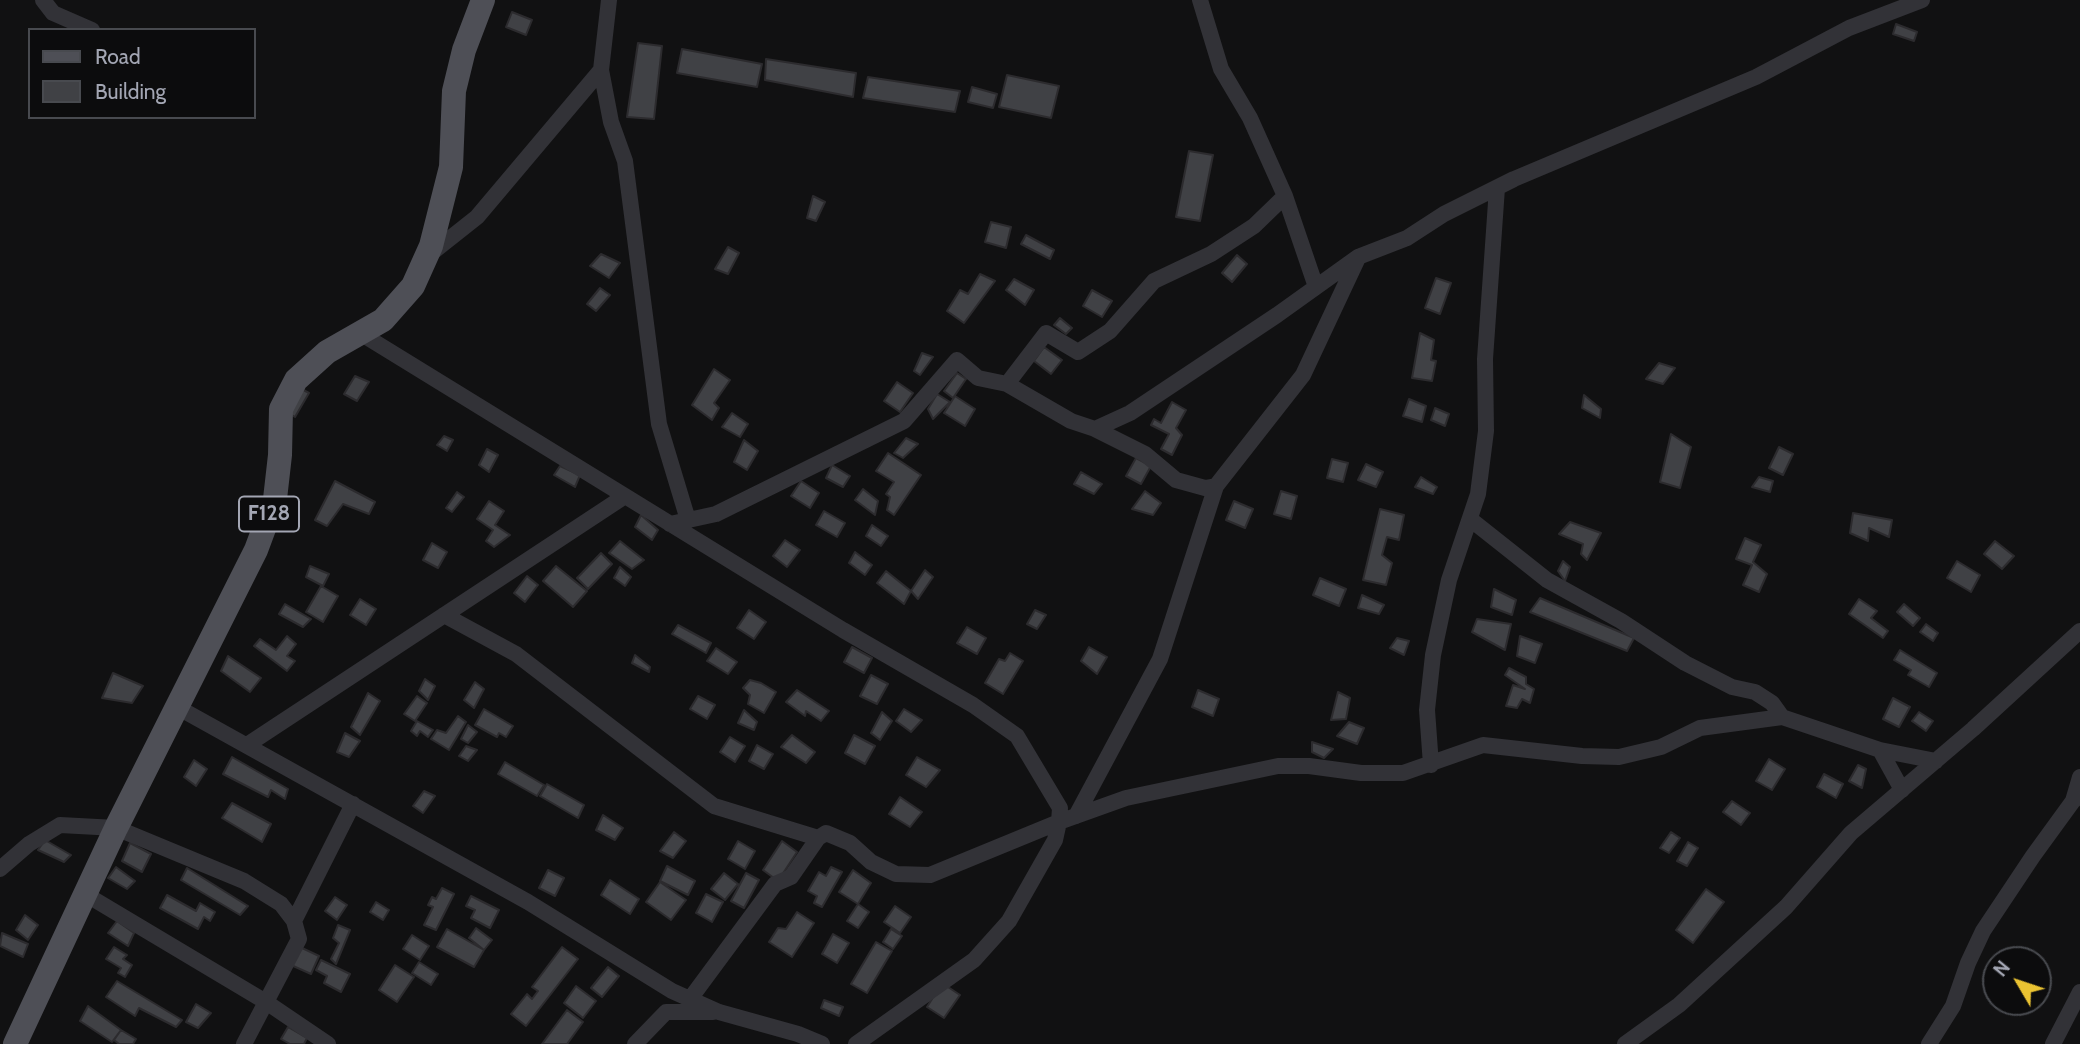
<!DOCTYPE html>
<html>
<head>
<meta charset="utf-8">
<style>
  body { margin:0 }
  #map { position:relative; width:2080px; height:1044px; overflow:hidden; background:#111112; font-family:Cabin,sans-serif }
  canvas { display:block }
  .legend { position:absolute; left:28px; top:28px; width:228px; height:91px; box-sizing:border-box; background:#0c0c0d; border:2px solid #484a4f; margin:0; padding:9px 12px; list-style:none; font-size:21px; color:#a3a6b3 }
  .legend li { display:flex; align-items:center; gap:14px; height:35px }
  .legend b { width:35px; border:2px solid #484a4f }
  .north { position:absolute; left:1982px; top:946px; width:70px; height:70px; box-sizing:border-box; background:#0c0c0d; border:2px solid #484a4f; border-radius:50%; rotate:309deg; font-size:19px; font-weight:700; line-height:28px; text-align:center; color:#a3a6b3 }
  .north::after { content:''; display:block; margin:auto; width:24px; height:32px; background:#eac332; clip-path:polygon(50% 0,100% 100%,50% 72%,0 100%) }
</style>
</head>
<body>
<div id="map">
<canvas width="2080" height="1044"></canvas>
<ul class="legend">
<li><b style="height:9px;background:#4e4f56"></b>Road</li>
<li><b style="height:19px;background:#404145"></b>Building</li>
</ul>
<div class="north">N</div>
</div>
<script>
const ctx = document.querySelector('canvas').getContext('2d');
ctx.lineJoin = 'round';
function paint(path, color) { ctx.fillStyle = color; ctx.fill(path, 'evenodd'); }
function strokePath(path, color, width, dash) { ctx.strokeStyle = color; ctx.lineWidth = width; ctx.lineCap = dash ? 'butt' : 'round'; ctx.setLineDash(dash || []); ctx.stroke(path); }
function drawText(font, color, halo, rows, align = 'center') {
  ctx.font = font + ' Cabin,sans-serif'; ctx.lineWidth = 7; ctx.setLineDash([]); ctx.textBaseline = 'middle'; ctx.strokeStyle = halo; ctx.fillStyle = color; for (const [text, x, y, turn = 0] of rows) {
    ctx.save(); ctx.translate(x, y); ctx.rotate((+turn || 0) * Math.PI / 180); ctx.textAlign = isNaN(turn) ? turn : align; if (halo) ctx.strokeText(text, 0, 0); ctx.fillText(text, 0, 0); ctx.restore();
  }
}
const building = new Path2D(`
  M512 12 532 20 526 35 506 27Z
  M1896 24 1917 32 1914 41 1893 34Z
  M638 43 662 46 654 119 627 117Z
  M682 49 762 64 757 87 677 73Z
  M766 59 856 73 853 97 765 80Z
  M1007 75 1059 86 1051 118 999 107Z
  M868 77 960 91 955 112 863 98Z
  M972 87 997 94 993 108 968 102Z
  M1189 151 1213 155 1200 221 1176 217Z
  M813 196 825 202 816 221 807 218Z
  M991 222 1011 227 1006 248 985 242Z
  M1026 235 1054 250 1050 259 1021 244Z
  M728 247 739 253 728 274 715 269Z
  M601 254 620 263 609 278 590 266Z
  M1237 255 1247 264 1232 282 1222 273Z
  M980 274 995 281 964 323 947 311 960 290 968 294Z
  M1436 278 1451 283 1440 314 1425 308Z
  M1014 279 1034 290 1025 305 1006 290Z
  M600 288 610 295 596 311 587 304Z
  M1092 290 1112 301 1102 317 1083 306Z
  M1060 318 1072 328 1066 334 1054 325Z
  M1420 333 1434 340 1431 360 1436 361 1432 381 1412 378Z
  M1044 347 1062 360 1051 374 1034 361Z
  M922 353 933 357 920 375 914 371Z
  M1659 363 1675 368 1663 384 1646 379Z
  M714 369 730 380 714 403 719 408 712 420 692 405Z
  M957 373 966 379 953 398 944 391Z
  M355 376 369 382 357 401 344 394Z
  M897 382 913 393 900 412 884 401Z
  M298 387 309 393 295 417 285 411Z
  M937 394 950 402 933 419 928 409Z
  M1584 395 1601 409 1600 418 1582 408Z
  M955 396 975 409 965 426 944 413Z
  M1409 399 1426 406 1422 422 1403 416Z
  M1172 402 1186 410 1176 428 1182 435 1172 455 1161 449 1169 434 1151 425 1154 419 1161 423Z
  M1435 408 1449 414 1445 426 1431 420Z
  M732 413 748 424 740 437 722 427Z
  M1671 434 1691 447 1680 488 1660 482Z
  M444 436 453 440 447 451 437 445Z
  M906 438 918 444 903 458 894 453Z
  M744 440 758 451 747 470 734 462Z
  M1779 447 1793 454 1783 475 1769 468Z
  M487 449 498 455 489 472 479 465Z
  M888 453 921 475 894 515 887 510 890 497 886 494 894 482 876 471Z
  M1136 458 1151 466 1141 484 1126 476Z
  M1332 459 1348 463 1343 482 1327 478Z
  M1366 464 1383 472 1376 487 1358 480Z
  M832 465 850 476 843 487 826 478Z
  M560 466 580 475 575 487 554 475Z
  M1081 472 1102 484 1094 494 1074 484Z
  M1421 477 1437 487 1433 494 1415 487Z
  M1759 477 1773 481 1770 492 1752 487Z
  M335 481 375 502 369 514 343 504 327 526 315 520Z
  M801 481 819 493 810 508 791 496Z
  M863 489 878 501 875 515 855 500Z
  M1145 491 1161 503 1153 515 1132 509Z
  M1281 491 1297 496 1291 519 1274 514Z
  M457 492 464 497 452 512 446 508Z
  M489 501 504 511 495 525 510 535 494 547 486 541 493 530 477 519Z
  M1234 501 1253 509 1245 528 1226 520Z
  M1380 509 1404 515 1399 540 1387 537 1382 555 1392 563 1386 585 1363 580Z
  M824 511 845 523 837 537 816 525Z
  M1853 513 1892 520 1889 537 1869 528 1868 541 1850 533Z
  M641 515 658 530 652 540 635 527Z
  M1570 522 1601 533 1587 560 1581 554 1583 544 1559 534Z
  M872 525 888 536 881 546 866 536Z
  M1745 538 1761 545 1753 562 1767 574 1759 592 1743 585 1752 565 1736 559Z
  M785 540 800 550 787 567 773 556Z
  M620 541 644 560 632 569 609 553Z
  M1995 541 2014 556 2002 569 1984 554Z
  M432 543 447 552 438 568 423 560Z
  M855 552 872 565 865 575 849 563Z
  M601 553 612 564 588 589 577 578Z
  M1563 561 1570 567 1565 581 1558 571Z
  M1957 561 1980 575 1971 592 1947 578Z
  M310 566 329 574 323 586 306 577Z
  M556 566 587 591 573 607 543 581Z
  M620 567 631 577 625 586 614 578Z
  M925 570 933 577 918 599 911 591Z
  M886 571 911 591 904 604 877 583Z
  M527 576 538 585 525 602 514 593Z
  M1320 578 1346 589 1339 606 1313 595Z
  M321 586 338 596 323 622 306 612Z
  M1494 589 1516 600 1512 615 1491 607Z
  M1362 595 1384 605 1379 614 1358 608Z
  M1540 598 1634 638 1627 651 1530 612Z
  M360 599 376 609 366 625 350 615Z
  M1859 599 1877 611 1871 618 1888 631 1883 638 1849 614Z
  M285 604 311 619 303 627 279 614Z
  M1904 604 1920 618 1913 626 1897 612Z
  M749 610 766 622 754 639 737 628Z
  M1035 610 1046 615 1037 629 1027 624Z
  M1477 619 1511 624 1505 650 1472 632Z
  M1926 624 1938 633 1933 641 1920 632Z
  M678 625 711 643 706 653 672 634Z
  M967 627 986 638 977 654 957 643Z
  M287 636 296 644 287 656 295 661 287 671 254 646 260 639 276 650Z
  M1520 636 1542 644 1535 663 1517 656Z
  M1397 638 1409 641 1404 655 1390 648Z
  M852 647 872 658 864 673 844 662Z
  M1089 647 1107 657 1097 674 1081 661Z
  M716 648 737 662 728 674 707 661Z
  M1900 650 1937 673 1929 687 1908 675 1911 670 1894 660Z
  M1010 653 1023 661 1003 694 985 683 999 659 1005 661Z
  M635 655 650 667 649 672 632 663Z
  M228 656 261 678 250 692 221 671Z
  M1509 668 1526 677V684L1534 689 1530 703 1522 699 1517 708 1506 706 1513 685 1525 689 1505 675Z
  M113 673 143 686 132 703 102 698Z
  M871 675 888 684 877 704 860 696Z
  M425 679 435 686 428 700 419 691Z
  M750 680 761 683 776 692 764 713 748 704 750 695 743 688Z
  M475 682 484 689 474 708 464 700Z
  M797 690 829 711 821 721 806 711 805 716 786 702Z
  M1198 690 1219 699 1213 716 1192 707Z
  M1338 692 1350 698 1346 719 1331 720Z
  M368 693 380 701 360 735 351 727Z
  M417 696 427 703 415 721 404 714Z
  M698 696 715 705 707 719 690 709Z
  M1893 698 1910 707 1899 727 1883 719Z
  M484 709 513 726 506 737 499 733 497 737 475 725Z
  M904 709 922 720 911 732 896 721Z
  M744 710 757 722 754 730 738 723Z
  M882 712 892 721 880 740 871 733Z
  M1919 712 1933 721 1926 731 1912 721Z
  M458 716 466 722 449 750 431 739 437 730 446 733Z
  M417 721 433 730 428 737 420 731 417 736 411 731Z
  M1349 722 1364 728 1357 744 1337 736Z
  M468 725 477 732 468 743 461 739Z
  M345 733 360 741 349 757 337 752Z
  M792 735 815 752 806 763 781 747Z
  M854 735 875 746 865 764 845 753Z
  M730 737 745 746 735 762 720 752Z
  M1312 742 1333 749 1324 758 1312 752Z
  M757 745 773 754 764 769 749 761Z
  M466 746 477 750 468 761 459 756Z
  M232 757 288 789 285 799 271 790 268 797 223 774Z
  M917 757 940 770 926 787 906 775Z
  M1769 759 1785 769 1772 790 1756 781Z
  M194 760 207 769 196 786 184 777Z
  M505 762 544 785 537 796 498 774Z
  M1858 765 1866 769 1862 788 1849 781Z
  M1824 774 1843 784 1836 798 1817 787Z
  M547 784 584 805 578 818 540 796Z
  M424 791 435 796 423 813 413 806Z
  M900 797 922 812 910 827 889 814Z
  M1732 801 1750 813 1741 825 1723 812Z
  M232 803 271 824 262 842 222 818Z
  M603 815 623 828 615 840 596 830Z
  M674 832 686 841 673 858 660 851Z
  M1671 832 1680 838 1669 853 1660 848Z
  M45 840 71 855 64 862 38 850Z
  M738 841 755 851 745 869 728 859Z
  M782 841 797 852 778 881 763 870Z
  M1688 842 1698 848 1687 866 1677 861Z
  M130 843 151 854 142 872 122 861Z
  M667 866 695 881 688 895 660 881Z
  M116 867 135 881 127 889 108 878Z
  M831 867 842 872 822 907 814 903 817 896 808 891 819 872 826 876Z
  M187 868 248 906 240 915 181 880Z
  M548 870 564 878 555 896 539 888Z
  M853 870 871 883 858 904 839 892Z
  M724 873 738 884 725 900 711 889Z
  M746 873 759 880 744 908 731 901Z
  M610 880 639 899 630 914 601 895Z
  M660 882 686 900 671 920 646 902Z
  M442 888 454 894 436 930 424 925 433 907 428 905 432 897 436 899Z
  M1706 889 1724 902 1693 943 1676 930Z
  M706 894 723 902 712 922 696 913Z
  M167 895 196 911 200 903 215 912 210 921 204 917 198 929 160 908Z
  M471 896 499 910 490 928 471 918 475 910 466 906Z
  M335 897 347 905 337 920 325 911Z
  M376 902 389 910 383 920 370 912Z
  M858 904 869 912 858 928 847 921Z
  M895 906 911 917 900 933 884 922Z
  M797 912 814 923 792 957 769 942 778 928 786 929Z
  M25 915 38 925 28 940 16 930Z
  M117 921 134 933 128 946 108 933Z
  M338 925 350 930 336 964 331 959 339 943 333 938Z
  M476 928 492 940 484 950 469 938Z
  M447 929 484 950 474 967 437 947Z
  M891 929 902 936 893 949 883 942Z
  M2 933 28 944 23 957 0 946Z
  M833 934 849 943 837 963 822 954Z
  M412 935 429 946 420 960 403 949Z
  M876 942 892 951 867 993 851 984Z
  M114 947 127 955 123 959 132 965 125 977 118 973 121 968 106 959Z
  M300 947 319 956 311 974 291 965Z
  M562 947 578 959 526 1026 511 1014 527 994 532 999 538 991 532 987Z
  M321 960 350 974 341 992 324 983 327 976 316 970Z
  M419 962 438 974 431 985 412 973Z
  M395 965 414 977 397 1002 379 990Z
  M608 967 619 976 602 997 591 988Z
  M117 981 182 1020 176 1027 139 1008 135 1016 106 997Z
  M942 983 960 995 944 1018 927 1007Z
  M576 986 596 1001 583 1018 564 1003Z
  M824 1000 843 1007 839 1016 821 1008Z
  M196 1004 211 1013 198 1028 186 1022Z
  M88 1006 121 1030 112 1042 80 1021Z
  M567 1010 583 1022 567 1044H542Z
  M288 1027 307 1038 304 1044H290L281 1039Z
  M121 1030 136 1039 133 1044H119L114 1040Z`);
const minor = new Path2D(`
  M43 0 53 13 92 30
  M609 0 601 70 611 122 625 161 659 424 688 520
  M1200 0 1221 69 1250 118 1285 196 1316 287
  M429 255 477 217 601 70
  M360 333 843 630 973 705 1017 736 1060 808 1059 822 1055 840 1009 921 974 960 856 1044
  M1007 384 1046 333 1078 352 1110 331 1154 281 1211 254 1254 226 1285 196
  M1095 429 1130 413 1277 315 1358 257 1407 238 1444 214 1514 179 1756 77 1849 28 1922 0
  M1470 519 1547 580 1621 621 1685 663 1732 687 1755 692 1772 703 1782 717
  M670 524 716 514 904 421 957 360 978 378 1007 384 1071 421 1095 429 1145 454 1176 480 1205 488 1216 486
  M444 615 516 654 714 806 818 838 826 833 850 843 871 862 896 874 930 875 1059 822 1126 798 1278 766H1309L1361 773H1403L1483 745 1582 756 1619 757 1661 747 1700 728 1782 717 1880 750 1936 761
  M177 707 528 902 672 991 719 1012 798 1034 822 1044
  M247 745 625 496
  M1880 750 1902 790
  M1431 765 1427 710 1433 655 1449 580 1478 494 1486 431 1485 359 1497 188
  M2073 801 2080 777
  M1076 816 1160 659 1216 486 1303 375 1357 260
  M0 869 29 844 60 825 116 828 244 881 281 904 294 921 299 939 244 1044
  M85 894 266 1002 328 1044
  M294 921 353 804
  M690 999 775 884 791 877 818 838
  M635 1044 666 1012H713
  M1625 1044 1679 1005 1786 907 1851 833 1973 729 2080 631
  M1929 1044 1953 1006 1968 963 1983 931 2033 856 2073 801 2080 796
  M2053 1044 2080 992`);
const primary = new Path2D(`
  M15 1044 116 828 256 550 275 499 280 455 281 409 296 380 327 352 383 320 413 286 431 246 451 167 454 91 464 50 483 0`);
const shields = [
  [269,514,60]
];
const shieldNames = [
  ["F128",269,514]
];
paint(building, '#404145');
strokePath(building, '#2c2b2e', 2);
strokePath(minor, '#323237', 16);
strokePath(primary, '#4e4f56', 24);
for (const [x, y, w] of shields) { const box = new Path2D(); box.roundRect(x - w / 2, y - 17.5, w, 35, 5); ctx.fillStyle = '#0c0c0d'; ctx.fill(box); strokePath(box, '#a3a6b3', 2); }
drawText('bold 21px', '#a3a6b3', null, shieldNames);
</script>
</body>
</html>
